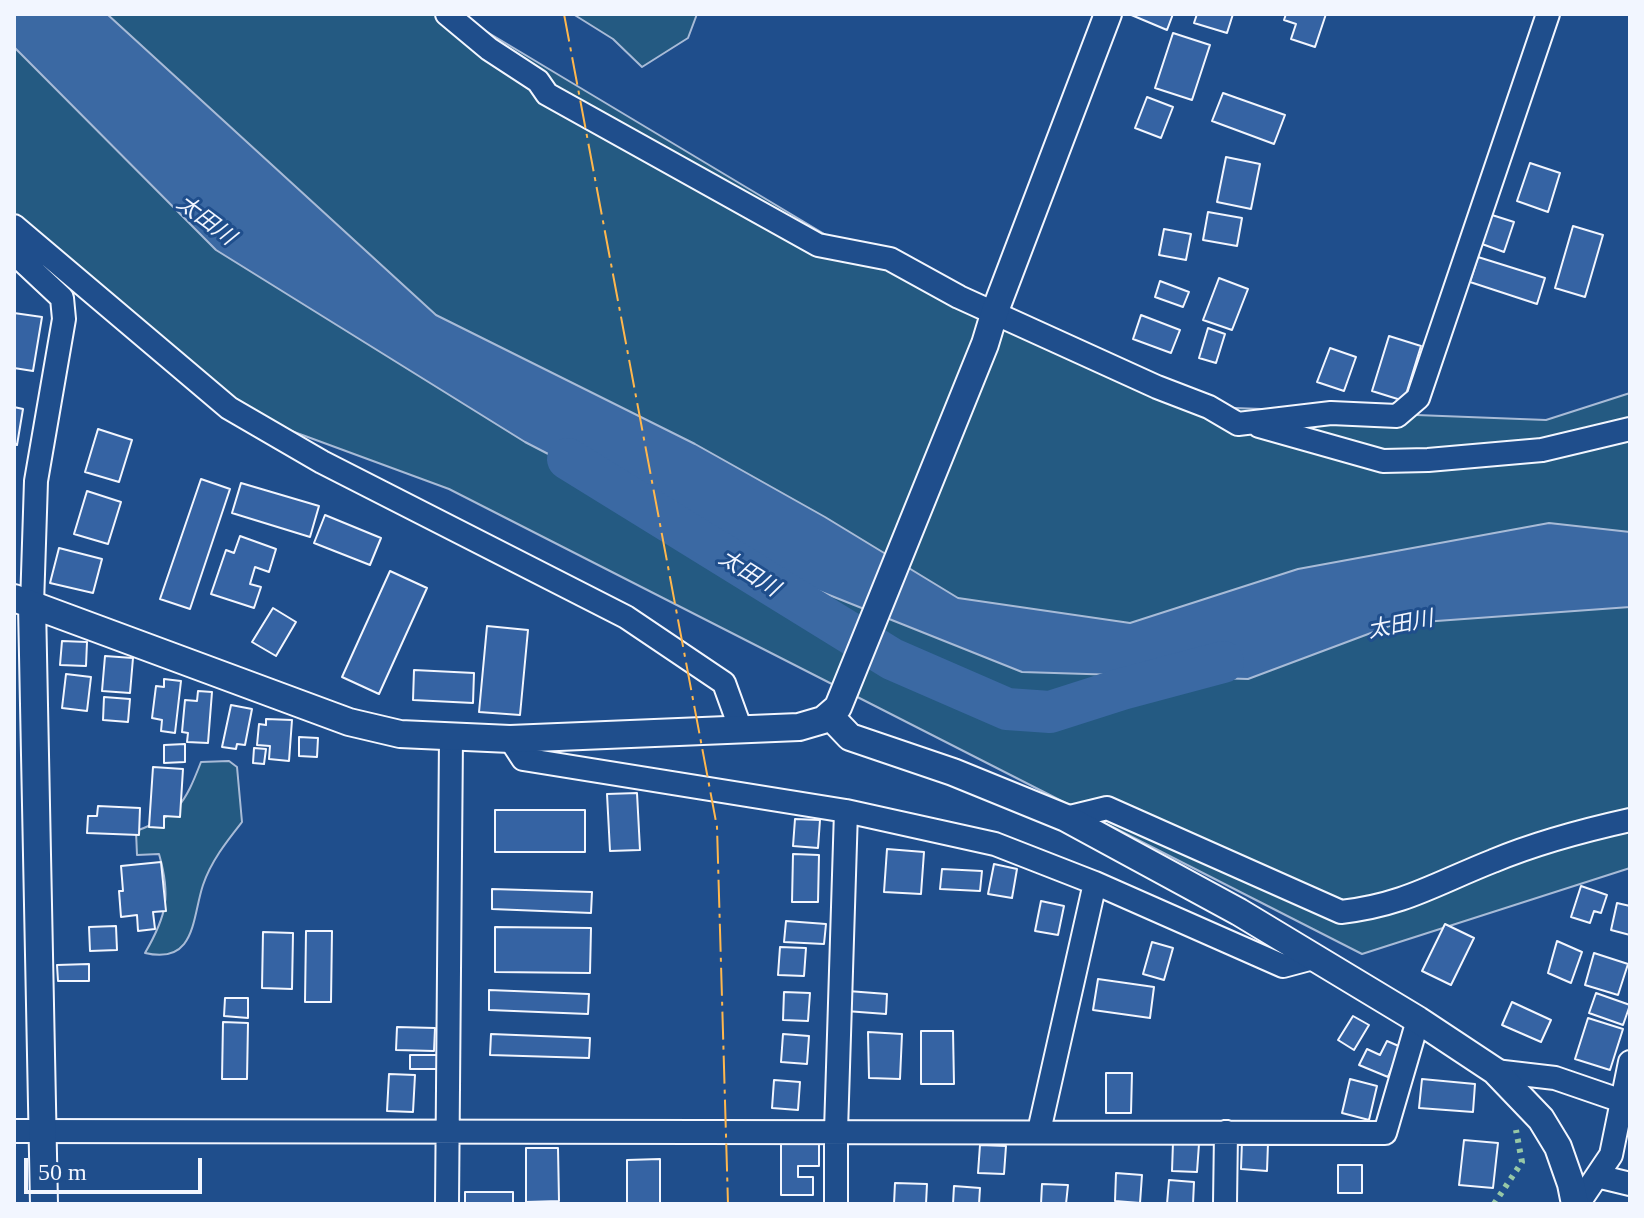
<!DOCTYPE html>
<html>
<head>
<meta charset="utf-8">
<style>
  body { margin:0 }
  #map { position:relative; width:1644px; height:1218px; overflow:hidden; background:#1f4e8c; font-family:Georgia,serif }
  canvas { display:block }
  .frame { position:absolute; inset:0; border:16px solid #f2f6ff; pointer-events:none }
  .scale { position:absolute; left:24px; top:1158px; width:178px; height:36px; box-sizing:border-box; border:4px solid #f2f6ff; border-top:0; padding-left:10px; font-size:24px; line-height:28px; white-space:nowrap; color:#f2f6ff; -webkit-text-stroke:6px #1f4e8c; paint-order:stroke }
</style>
</head>
<body>
<div id="map">
<canvas width="1644" height="1218"></canvas>
<div class="frame"></div>
<div class="scale">50 m</div>
</div>
<script>
const ctx = document.querySelector('canvas').getContext('2d');
ctx.lineJoin = 'round';
function paint(path, color) { ctx.fillStyle = color; ctx.fill(path, 'evenodd'); }
function strokePath(path, color, width, dash) { ctx.strokeStyle = color; ctx.lineWidth = width; ctx.lineCap = dash ? 'butt' : 'round'; ctx.setLineDash(dash || []); ctx.stroke(path); }
function drawText(font, color, halo, rows, align = 'center') {
  ctx.font = font + ' Georgia,"Noto Sans JP",serif'; ctx.lineWidth = 6; ctx.setLineDash([]); ctx.textBaseline = 'middle'; ctx.strokeStyle = halo; ctx.fillStyle = color; for (const [text, x, y, turn = 0] of rows) {
    ctx.save(); ctx.translate(x, y); ctx.rotate((+turn || 0) * Math.PI / 180); ctx.textAlign = isNaN(turn) ? turn : align; if (halo) ctx.strokeText(text, 0, 0); ctx.fillText(text, 0, 0); ctx.restore();
  }
}
const green = new Path2D(`
  M14 14H457L876 265 1209 407 1546 420 1630 393V868L1362 954 449 489 229 408 14 220Z
  M573 14H697L688 38 642 67 613 39Z
  M229 761 237 767 242 822C227 841 211 861 203 885 192 918 196 965 145 953 167 915 171 896 159 854L137 855 136 831C178 816 185 803 201 762Z`);
const water = new Path2D(`
  M14 14H107L436 315 695 444 825 517 958 598 1130 623 1298 569 1549 523 1630 532V607L1395 624 1248 679 1022 672 794 581 525 442 216 250 14 47Z`);
const river = new Path2D(`
  M568 459 892 659 1007 709 1050 712 1122 689 1223 662`);
const building = new Path2D(`
  M1129 14H1173L1167 30Z
  M1197 14H1233L1227 33 1194 23Z
  M1286 14H1326L1315 47 1291 39 1296 24 1284 20Z
  M1173 33 1210 45 1192 100 1155 88Z
  M1223 93 1285 115 1274 144 1212 121Z
  M1147 97 1173 107 1161 138 1135 128Z
  M1226 157 1260 164 1251 209 1217 202Z
  M1530 163 1560 173 1548 212 1517 201Z
  M1208 212 1242 218 1237 246 1203 240Z
  M1492 215 1514 222 1504 252 1482 244Z
  M1573 226 1603 235 1585 297 1555 288Z
  M1164 229 1191 234 1186 260 1159 255Z
  M1478 257 1545 278 1537 304 1470 282Z
  M1219 278 1248 289 1232 330 1203 320Z
  M1160 281 1189 292 1183 307 1155 297Z
  M14 313 42 317 33 371 14 368Z
  M1141 315 1180 330 1171 353 1133 339Z
  M1208 328 1225 334 1216 363 1199 358Z
  M1389 336 1421 346 1404 401 1372 391Z
  M1330 348 1356 357 1344 391 1317 382Z
  M14 407 23 409 17 445 14 444Z
  M98 429 132 440 119 482 85 472Z
  M201 479 230 489 190 609 160 599Z
  M241 483 319 506 310 537 232 513Z
  M87 491 121 502 108 544 74 534Z
  M325 515 381 538 370 565 314 543Z
  M240 536 276 549 269 572 255 567 250 584 261 587 254 608 211 594 226 550 234 553Z
  M59 548 102 559 93 593 50 583Z
  M390 571 427 588 379 694 342 677Z
  M273 608 296 622 276 656 252 642Z
  M487 626 528 630 520 715 479 712Z
  M62 641 87 642 86 666 60 665Z
  M105 656 133 658 130 693 102 691Z
  M414 670 474 673 473 703 413 700Z
  M66 674 91 677 87 711 62 708Z
  M164 679 181 681 175 733 161 731 162 720 152 718 156 686 164 687Z
  M198 691 212 692 208 743 187 742 188 733 182 732 185 700 197 701Z
  M104 697 130 699 128 722 103 720Z
  M231 705 252 709 245 745 237 744 236 749 222 747Z
  M266 719 292 720 289 761 269 759 270 746 257 745 259 724 266 725Z
  M299 737 318 738 317 757 299 756Z
  M185 744V762L164 763V745Z
  M254 748 266 749 264 764 253 763Z
  M153 767 183 769 180 817 164 816V828L149 827Z
  M637 793 640 850 610 851 607 794Z
  M98 806 140 808 139 835 87 833 88 816H97Z
  M495 810H585V852H495Z
  M795 819 820 820 818 848 793 846Z
  M887 849 924 852 921 894 884 892Z
  M793 854 819 855 818 902H792Z
  M161 862 166 911 153 912 155 929 138 931 137 915 121 917 119 891H123L121 866Z
  M994 864 1017 869 1012 898 988 894Z
  M942 869 982 871 980 891 940 889Z
  M1581 886 1607 895 1601 913 1594 911 1590 923 1571 917Z
  M492 889 592 892 591 913 492 909Z
  M1041 901 1064 906 1058 935 1035 931Z
  M1617 903 1630 906V935L1611 930Z
  M786 921 826 924 824 944 784 942Z
  M1445 924 1474 938 1451 985 1422 971Z
  M116 926 117 950 90 951 89 927Z
  M495 927 591 928 590 973 495 972Z
  M306 931H332L331 1002H305Z
  M263 932 293 933 292 989 262 988Z
  M1557 941 1582 952 1571 983 1548 973Z
  M1152 942 1173 948 1164 980 1143 974Z
  M780 947 806 948 804 976 778 975Z
  M1594 953 1628 964 1618 995 1585 985Z
  M89 964V981H58L57 965Z
  M1098 979 1154 987 1150 1018 1093 1010Z
  M489 990 589 994 588 1014 489 1010Z
  M848 991 887 994 886 1014 846 1011Z
  M784 992 810 993 808 1021 783 1020Z
  M1596 993 1630 1005 1623 1025 1589 1013Z
  M225 998H248V1018L224 1016Z
  M1512 1002 1551 1020 1541 1042 1502 1025Z
  M1353 1016 1369 1025 1354 1050 1338 1040Z
  M1588 1018 1623 1029 1610 1070 1575 1059Z
  M223 1022 248 1023 247 1079H222Z
  M397 1027 435 1028 434 1051 396 1050Z
  M921 1031H953L954 1084H921Z
  M868 1032 902 1034 900 1079 869 1078Z
  M491 1034 590 1038 589 1058 490 1055Z
  M783 1034 809 1036 807 1064 781 1062Z
  M1387 1041 1401 1047 1388 1077 1359 1065 1367 1049 1380 1055Z
  M410 1055H437V1069H410Z
  M1106 1073H1132L1131 1113H1106Z
  M389 1074 415 1075 413 1112 387 1111Z
  M1350 1079 1377 1086 1369 1120 1342 1113Z
  M1422 1079 1475 1084 1473 1112 1419 1108Z
  M774 1080 800 1082 798 1110 772 1108Z
  M1464 1140 1498 1143 1493 1188 1459 1185Z
  M1242 1141 1268 1143 1267 1171 1241 1169Z
  M1173 1142 1199 1144 1197 1172 1172 1171Z
  M781 1143H819V1166H798V1177H813V1195H781Z
  M980 1145 1006 1146 1004 1174 978 1173Z
  M526 1148H558L559 1201 526 1202Z
  M660 1159V1204H627V1160Z
  M1338 1165H1362V1193H1338Z
  M1116 1173 1142 1175 1140 1203 1115 1201Z
  M1169 1180 1194 1182 1193 1204H1167Z
  M895 1183 927 1184 926 1204H894Z
  M1042 1184 1068 1185 1066 1204H1041Z
  M954 1186 980 1188 979 1204H953Z
  M465 1192H513V1204H465Z`);
const minor = new Path2D(`
  M447 14 489 49 538 81 547 94 818 245 890 259 959 297 1157 387 1209 407 1238 424 1331 413 1397 416 1418 398 1548 14
  M14 226 229 408 322 462 626 617 724 683 741 730
  M14 253 62 298 64 319 36 481 32 605
  M1259 426 1383 461 1428 460 1542 450 1630 429
  M510 739 523 759 846 811 995 844 1095 883 1283 966 1313 958
  M1066 818 1107 808 1341 912C1404 905 1437 883 1493 861 1536 843 1585 830 1630 820
  M1495 1071 1555 1078 1622 1101
  M14 1131 1385 1133 1418 1020
  M1039 1131 1095 883
  M1597 1176 1630 1184
  M447 1204 451 738
  M836 1204V1131L846 811
  M1225 1204 1226 1132
  M1578 1204 1611 1155 1630 1062`);
const tertiary = new Path2D(`
  M14 598 349 722 400 734 510 739 799 727 823 720 838 707 985 344 995 311 1108 14
  M32 605 44 1204
  M829 715 850 737 953 772 1066 818 1239 912 1418 1020 1495 1071 1541 1119 1558 1147 1571 1184 1575 1204`);
const hedge = new Path2D(`
  M1494 1204 1522 1162 1516 1130`);
const power = new Path2D(`
  M564 14 717 827 728 1204`);
const waterNames = [
  ["太田川",207,219,37],
  ["太田川",750,572,32],
  ["太田川",1400,623,-11]
];
paint(green, '#245a82');
strokePath(green, '#a8bbd7', 2);
paint(water, '#3b69a3');
strokePath(water, '#a8bbd7', 2);
strokePath(river, '#3b69a3', 42);
paint(building, '#3563a3');
strokePath(building, '#f2f6ff', 2);
strokePath(minor, '#f2f6ff', 26);
strokePath(tertiary, '#f2f6ff', 30);
strokePath(minor, '#1f4e8c', 22);
strokePath(tertiary, '#1f4e8c', 26);
strokePath(hedge, '#97c8a6', 6, [4, 6]);
strokePath(power, '#ffb74d', 2, [28, 6, 4, 6]);
drawText('italic 22px', '#f2f6ff', '#1f4e8c', waterNames);
</script>
</body>
</html>
